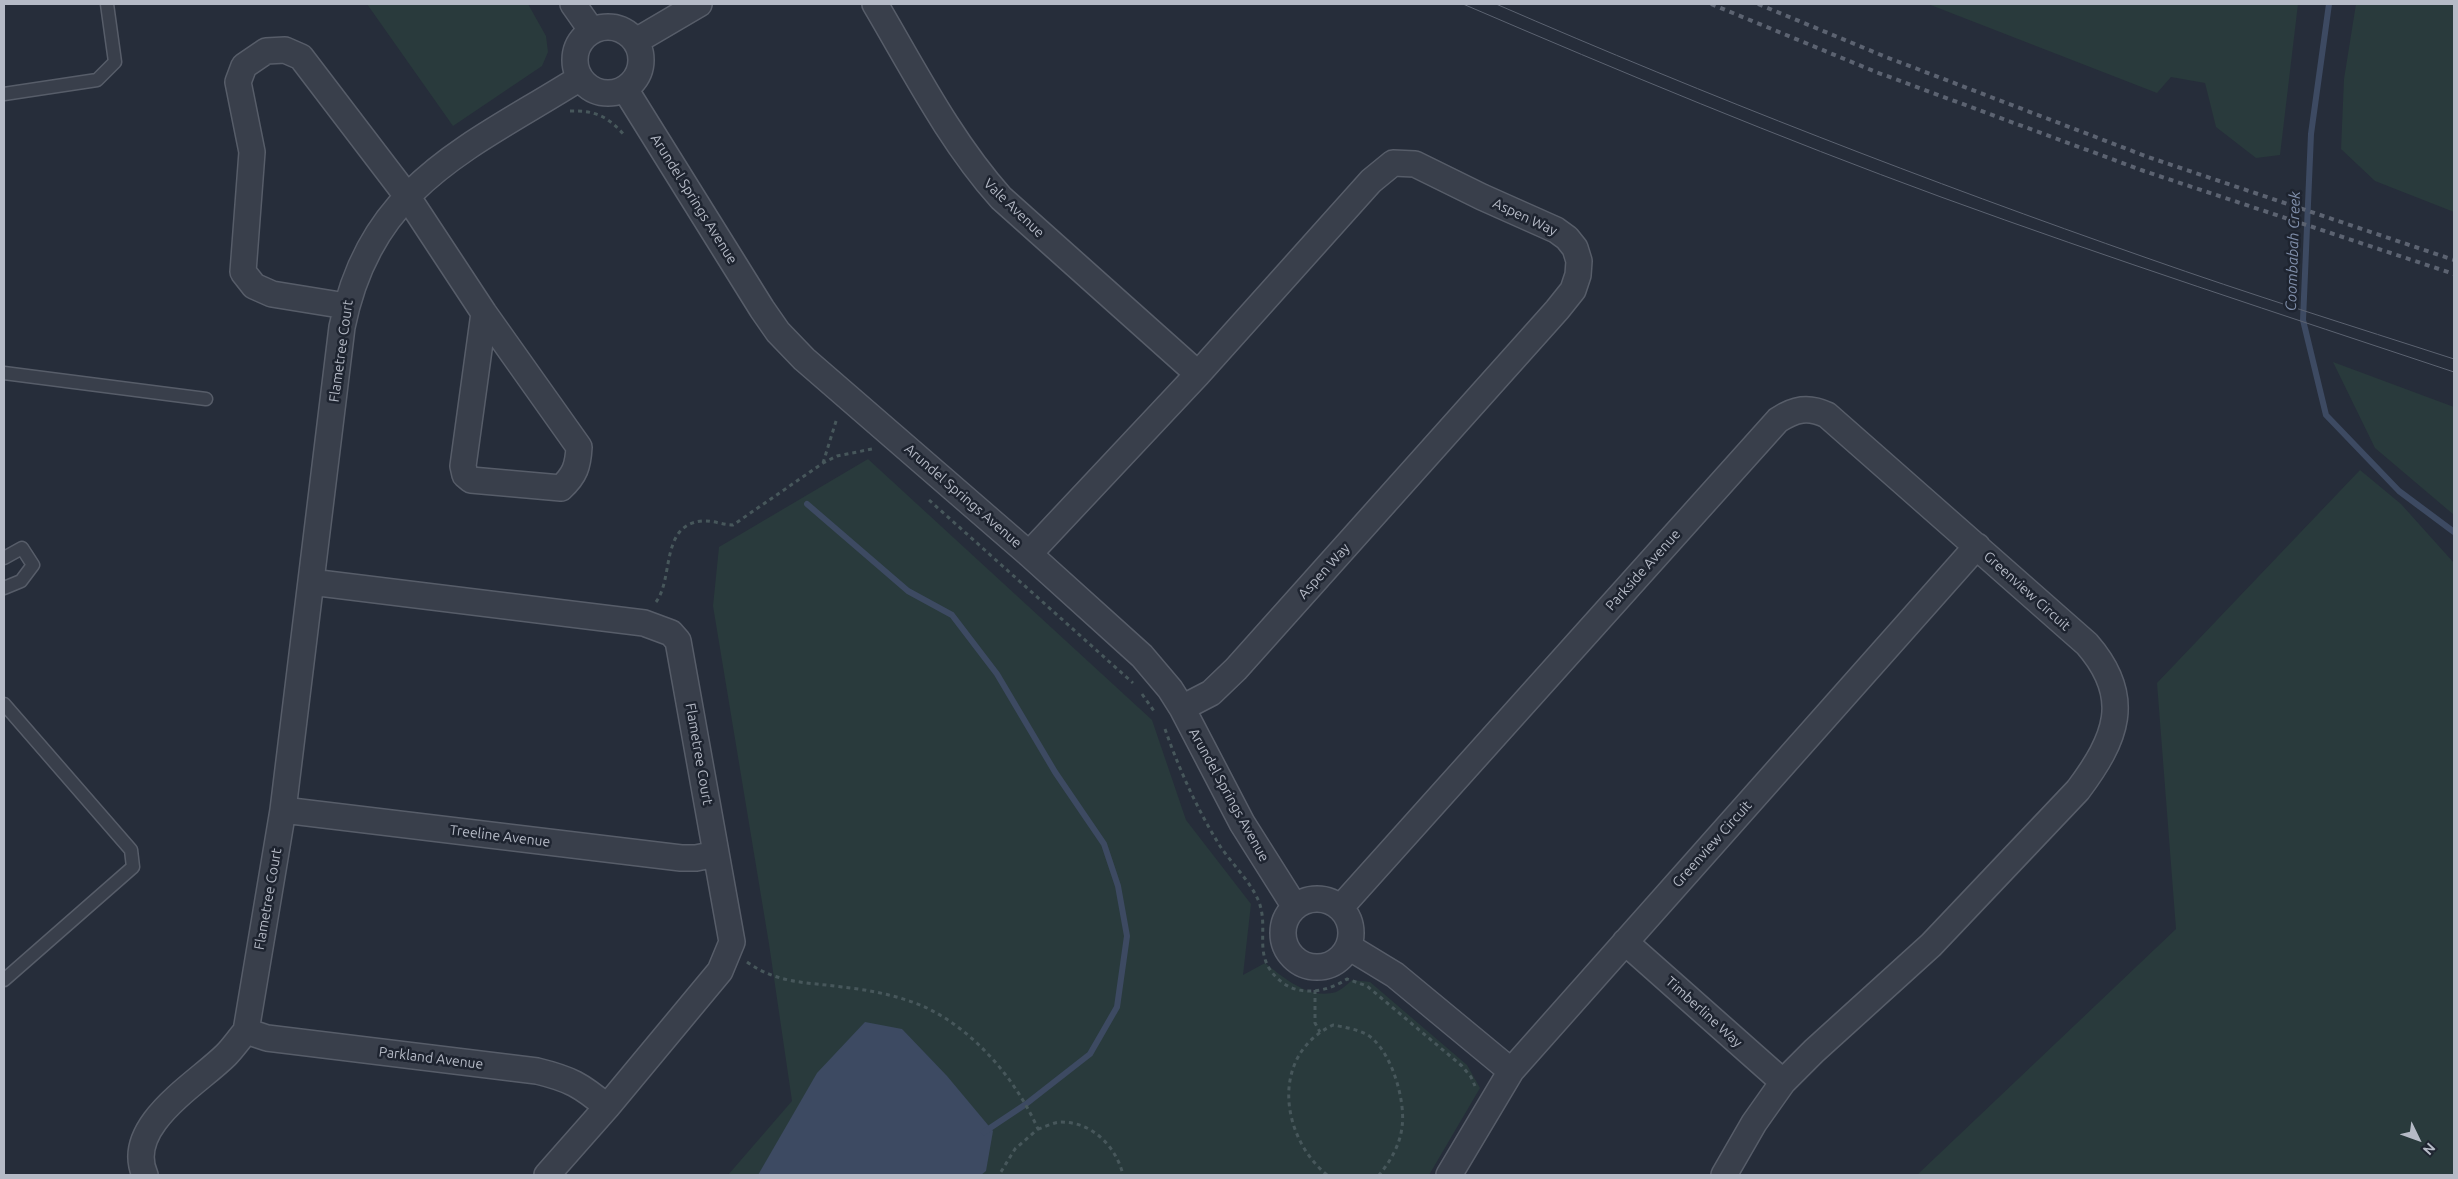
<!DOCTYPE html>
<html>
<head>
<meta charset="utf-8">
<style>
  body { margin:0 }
  #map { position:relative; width:2458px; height:1179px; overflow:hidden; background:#262d3a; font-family:Ubuntu,sans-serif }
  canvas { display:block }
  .frame { position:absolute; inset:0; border:5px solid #b5bac6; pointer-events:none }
  .north { position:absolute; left:2393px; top:1114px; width:50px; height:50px; -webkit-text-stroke:4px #1e2430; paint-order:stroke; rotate:132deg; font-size:14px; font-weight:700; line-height:20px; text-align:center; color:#b5bac6 }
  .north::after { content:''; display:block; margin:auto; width:18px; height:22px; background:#b5bac6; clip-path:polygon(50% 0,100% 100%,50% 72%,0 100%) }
</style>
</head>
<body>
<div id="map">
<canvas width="2458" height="1179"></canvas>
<div class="frame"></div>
<div class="north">N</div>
</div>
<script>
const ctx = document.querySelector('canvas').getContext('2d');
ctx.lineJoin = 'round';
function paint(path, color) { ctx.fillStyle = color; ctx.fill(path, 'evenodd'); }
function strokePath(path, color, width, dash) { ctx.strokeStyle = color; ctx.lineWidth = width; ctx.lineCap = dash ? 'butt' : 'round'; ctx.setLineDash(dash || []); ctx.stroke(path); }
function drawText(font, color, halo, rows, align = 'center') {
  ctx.font = font + ' Ubuntu,sans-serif'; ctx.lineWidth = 5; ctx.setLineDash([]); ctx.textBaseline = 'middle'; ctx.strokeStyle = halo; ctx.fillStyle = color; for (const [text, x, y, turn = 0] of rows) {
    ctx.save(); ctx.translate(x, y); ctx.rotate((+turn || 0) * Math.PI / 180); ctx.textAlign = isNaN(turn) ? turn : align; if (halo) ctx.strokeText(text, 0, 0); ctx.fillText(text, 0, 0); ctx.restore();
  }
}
const green = new Path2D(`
  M367 4H528L546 36 548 52 542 66 453 126Z
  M1928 4H2298L2280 155 2256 158 2216 127 2205 83 2171 77 2157 93Z
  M2356 4H2454V212L2375 181 2341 149 2344 79Z
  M2333 362 2454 407V515L2375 448Z
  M868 459 1152 720 1186 820 1251 904 1243 975 1265 963C1284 978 1309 1000 1336 992 1341 990 1348 984 1352 980L1370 982 1467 1065 1480 1088 1429 1175H728L792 1101 769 944 713 606 719 547Z
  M2360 470 2401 504 2454 563V1175H1917L2176 929 2157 683Z`);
const water = new Path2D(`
  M865 1022 902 1029 947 1076 993 1131 986 1171 981 1175H758L817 1073Z`);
const stream = new Path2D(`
  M2329 4 2311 134 2303 320 2326 415 2399 491 2454 532
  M807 504 908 591 952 615 997 674 1055 772 1104 844 1118 886 1127 936 1117 1007 1090 1054 1026 1104 984 1132`);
const path = new Path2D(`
  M570 111C595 110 609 117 625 136
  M823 463 837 418
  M929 500 1133 683
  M656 602C674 578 660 525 702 521 713 520 722 525 733 525L823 463 837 456 872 449
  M1142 694 1154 711
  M1165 729C1179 769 1197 809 1220 846 1232 864 1251 882 1259 902 1270 932 1250 958 1283 983 1302 997 1329 991 1347 979L1367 986 1462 1066 1471 1077 1475 1086
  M747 962C778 984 807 982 842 987 870 990 901 996 927 1008 976 1032 1016 1080 1038 1129L1015 1149 999 1175
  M1315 990V1023L1320 1032
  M1038 1129C1045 1127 1054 1122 1061 1122 1092 1122 1116 1146 1123 1175
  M1327 1175C1280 1136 1270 1055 1333 1025 1344 1027 1356 1029 1366 1034 1391 1048 1406 1101 1402 1127 1400 1145 1390 1162 1379 1175`);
const lane = new Path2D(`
  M4 94 97 80 115 62 107 4
  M4 373 206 399
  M4 558 22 548 33 565 21 581 4 588
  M4 704 131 850 133 867 4 980`);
const street = new Path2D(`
  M573 4 592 31
  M875 4C914 70 950 141 1001 198L1198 374
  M575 60a33 33 0 1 1 66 0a33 33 0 1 1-66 0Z
  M636 41 699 4
  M625 89 762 309 778 332 804 359 1029 554 1142 656 1170 689 1182 708 1242 823 1295 907
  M346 306 272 294 254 286 243 272 252 152 238 82 244 66 266 51 285 50 301 57 407 196 484 313 579 447C578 466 575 475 561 488L471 480 465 475 463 466 484 313
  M1029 554 1198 374 1371 181 1393 163 1415 164 1482 197 1556 230 1567 238 1575 248 1579 261 1578 275 1573 290 1557 310 1236 669 1211 693 1182 708
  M311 582 644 623 671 633 678 641 732 942 720 971 607 1107 547 1175
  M283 810 681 858H696L716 854
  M1283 933a34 34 0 1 1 68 0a34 34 0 1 1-68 0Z
  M1341 907 1778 420C1795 409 1808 406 1827 415L2087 644C2134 698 2116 739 2078 790L1931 945 1814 1051 1783 1082 1754 1123 1724 1175
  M1625 942 1783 1082
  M1349 947 1395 975 1511 1071
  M246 1031 267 1038 537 1071C570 1079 581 1085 607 1107
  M145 1175C123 1126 197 1084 226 1055 233 1048 239 1039 246 1031L283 810 342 327C371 184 469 148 580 78
  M1449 1175 1511 1071 1977 546`);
const tram = new Path2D(`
  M1463 4C1621 72 1780 138 1941 197 2111 259 2283 315 2454 372
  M1496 4C1710 97 1927 181 2147 258 2249 294 2352 326 2454 359`);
const rail = new Path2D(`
  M1711 4 1876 72 2144 171 2454 274
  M1758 4 1886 57 2148 157 2454 260`);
const streetNames = [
  ["Arundel Springs Avenue",694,199,58],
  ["Vale Avenue",1014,208,44],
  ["Aspen Way",1525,217,25],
  ["Flametree Court",341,351,-82],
  ["Arundel Springs Avenue",963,496,41],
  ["Parkside Avenue",1643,570,-48],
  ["Aspen Way",1324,571,-48],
  ["Greenview Circuit",2027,591,42],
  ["Flametree Court",699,754,80],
  ["Arundel Springs Avenue",1229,795,61],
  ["Treeline Avenue",500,836,7],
  ["Greenview Circuit",1712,844,-48],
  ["Flametree Court",268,899,-80],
  ["Timberline Way",1704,1012,42],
  ["Parkland Avenue",431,1058,7]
];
const waterNames = [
  ["Coombabah Creek",2293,251,-88]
];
paint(green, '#293a3c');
paint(water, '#3d4a62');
strokePath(stream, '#3d4a62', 6);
strokePath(lane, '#575d69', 15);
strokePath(street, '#575d69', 28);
strokePath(path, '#47575b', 3, [4, 4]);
strokePath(lane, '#393f4b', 12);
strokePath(street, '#393f4b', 25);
strokePath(tram, '#5c6371', 1);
strokePath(rail, '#5c6371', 4, [5, 5]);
drawText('14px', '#b5bac6', '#1e2430', streetNames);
drawText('italic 15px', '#808fab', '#1e2430', waterNames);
</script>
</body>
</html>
